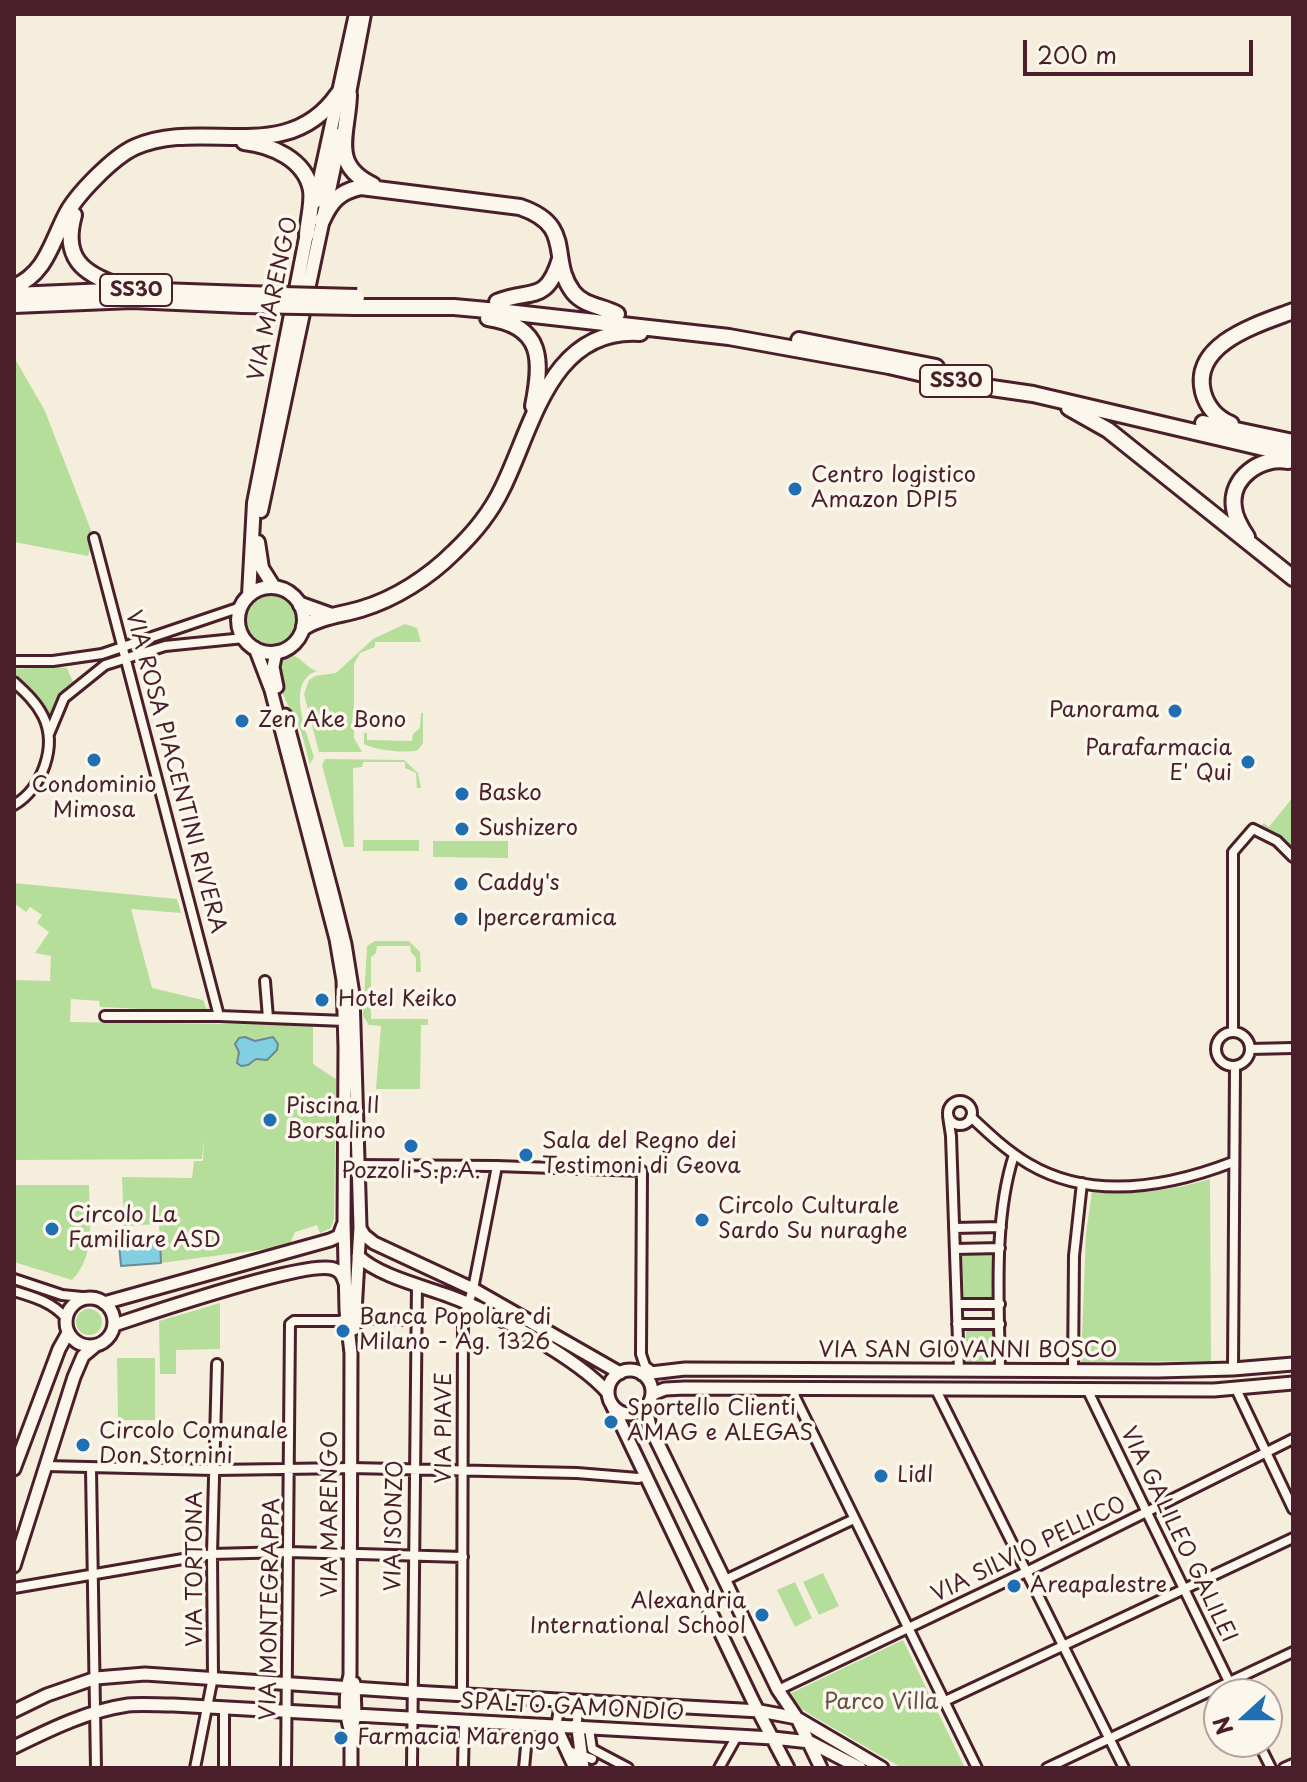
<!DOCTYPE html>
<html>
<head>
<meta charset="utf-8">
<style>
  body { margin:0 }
  #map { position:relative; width:1307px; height:1782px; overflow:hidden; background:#f6eedc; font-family:"Playpen Sans",sans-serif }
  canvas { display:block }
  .frame { position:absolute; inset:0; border:16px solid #4a1f2b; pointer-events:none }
  .north { position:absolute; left:1203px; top:1678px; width:80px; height:80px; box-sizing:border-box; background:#fbf7ec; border:2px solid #b4a19f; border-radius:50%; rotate:249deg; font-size:22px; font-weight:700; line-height:32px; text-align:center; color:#4a1f2b }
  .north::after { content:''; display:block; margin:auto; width:28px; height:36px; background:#1f6fb2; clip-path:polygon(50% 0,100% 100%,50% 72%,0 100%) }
  .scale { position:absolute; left:1023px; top:40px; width:230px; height:36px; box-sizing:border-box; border:4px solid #4a1f2b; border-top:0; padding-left:10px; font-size:24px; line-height:28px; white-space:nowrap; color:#4a1f2b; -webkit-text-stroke:6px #fbf7ec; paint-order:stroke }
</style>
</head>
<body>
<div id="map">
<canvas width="1307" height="1782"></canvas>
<div class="frame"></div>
<div class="north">N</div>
<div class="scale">200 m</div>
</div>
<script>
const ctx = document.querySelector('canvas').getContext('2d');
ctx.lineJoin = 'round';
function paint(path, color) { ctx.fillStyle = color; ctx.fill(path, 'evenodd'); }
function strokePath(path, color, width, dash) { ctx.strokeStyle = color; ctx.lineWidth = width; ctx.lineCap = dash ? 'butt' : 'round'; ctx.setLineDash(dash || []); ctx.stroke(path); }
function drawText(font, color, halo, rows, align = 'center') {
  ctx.font = font + ' "Playpen Sans",sans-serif'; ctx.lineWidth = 7; ctx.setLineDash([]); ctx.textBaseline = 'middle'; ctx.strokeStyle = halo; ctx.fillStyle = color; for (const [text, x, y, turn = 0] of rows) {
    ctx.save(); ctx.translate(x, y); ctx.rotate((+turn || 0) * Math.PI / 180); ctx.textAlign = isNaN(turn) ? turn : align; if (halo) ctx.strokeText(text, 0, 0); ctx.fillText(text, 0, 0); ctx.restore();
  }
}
const green = new Path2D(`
  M14 357 45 411 94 538 88 556 14 542Z
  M246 618a26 26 0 1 1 52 0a26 26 0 1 1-52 0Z
  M405 624 417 628 421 642H375V647L360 653 354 664V738L362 752H319L304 694 309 680 315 676 336 673 373 639Z
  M289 655C300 655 306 668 317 671 284 682 308 734 314 757L310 764C306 752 304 739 299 727 290 707 274 686 279 662Z
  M57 667 67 668 73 682 59 699 49 717 32 689 14 673V669Z
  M421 713H423V743L418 750C406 754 374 750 364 744V733H367V740L412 741 413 734 420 728Z
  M325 759 404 760 418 773 421 788H417L416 773 405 768V762H363L362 767 353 768 354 847H344L322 765Z
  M1293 797V853L1282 840 1260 827 1264 823 1269 827Z
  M363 840H419V851H363Z
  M433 841H508V858L433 857Z
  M14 883 177 899 181 913 131 909 152 988 203 1000 208 1012 100 1007 99 1001 71 999 70 1022 313 1025V1064L336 1079 334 1219 331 1228 320 1233 317 1225 295 1232 289 1246 161 1263 159 1224 124 1226 122 1177 192 1178 194 1161H203L204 1140 202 1159 14 1160V980L50 981 51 956 35 953 49 932 37 923 42 915 30 907 26 912 14 903Z
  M375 941H409L420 952 421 972H416V958L411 952 410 946H377L376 953 371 957V1019H428V1025H421L420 1089H376L381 1026 369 1025 363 1016 367 946Z
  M1210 1179 1211 1361 1081 1362 1086 1233 1092 1192C1134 1195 1170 1191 1210 1179Z
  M14 1185H89C89 1217 97 1255 72 1280L14 1262Z
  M962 1254H994V1299H964Z
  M220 1303V1349L176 1350V1374H160L159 1321Z
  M76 1322a13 13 0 1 1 26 0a13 13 0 1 1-26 0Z
  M994 1329V1362H966V1330Z
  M117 1358H155V1420H118Z
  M823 1573 839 1606 819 1615 803 1582Z
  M795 1582 812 1618 795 1627 777 1590Z
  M903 1640 965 1768H902L811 1715 797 1706 789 1694Z`);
const water = new Path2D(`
  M245 1037 255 1041 273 1037 278 1044 277 1050 267 1060 256 1059 248 1065 241 1066 237 1063 239 1052 235 1044 239 1038Z
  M160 1241 161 1263 121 1266 119 1244Z`);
const street = new Path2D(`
  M94 538 219 1016
  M14 661H53L102 654 241 607
  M14 682C25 692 36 702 43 716 58 746 42 789 14 805
  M49 734 64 698 105 665 165 646 244 638
  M265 981 268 1018
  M105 1016H219L345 1021
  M1216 1049a17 17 0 1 1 34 0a17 17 0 1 1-34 0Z
  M1233 1032V852L1253 829 1277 841 1293 857
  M1250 1049 1293 1048
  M948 1113a12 12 0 1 1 24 0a12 12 0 1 1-24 0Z
  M948 1116 951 1136 959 1371
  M971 1117C989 1134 1007 1151 1029 1164 1092 1201 1168 1187 1233 1162
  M356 1165 496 1166 642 1171 641 1354 645 1366 653 1372
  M954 1228 1001 1227
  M955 1249 1000 1248
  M14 1279 62 1295 92 1298
  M14 1291C34 1297 52 1302 66 1318
  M957 1304H1000
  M355 1324 360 1318 412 1320 416 1316
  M957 1324H1000
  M1233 1369 1235 1066
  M1000 1370C999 1303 993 1219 1014 1155
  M1073 1371 1074 1256 1082 1183
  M794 1389 795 1397 977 1768
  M1236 1389 1293 1509
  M936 1390 1124 1768
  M1088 1391 1235 1694
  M46 1466 215 1470 351 1468 577 1473 638 1478 646 1476
  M91 1469 96 1768
  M725 1580 854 1519
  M14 1588 212 1554 289 1552 463 1557
  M778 1690 1026 1572 1293 1439
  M462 1694 463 1319 473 1289 497 1166
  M943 1702 1293 1538
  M224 1709V1768
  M556 1727 559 1709 568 1700
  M569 1728 577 1723 578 1700
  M589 1729 592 1749 628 1768
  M1258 1742 1271 1768
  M566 1750 592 1759
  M195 1768 213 1677 212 1554 217 1364
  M286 1768 290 1324 294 1321H340L344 1319 346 1315
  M412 1768 417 1284
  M463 1768 464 1723
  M524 1768 528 1726
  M719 1768 737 1736
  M1047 1768 1293 1652
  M1284 1768 1293 1764`);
const secondary = new Path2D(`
  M255 648 271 690 336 939 343 980 345 1047 344 1221 346 1310 351 1353 350 1675C345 1694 345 1714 351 1732
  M276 652 273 667 277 687
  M285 715 333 896 345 944 353 994 360 1227 354 1329
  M360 1228 364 1235 374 1243 473 1289 620 1373
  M358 1256C379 1276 422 1286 449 1296 491 1311 580 1360 608 1393
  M66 1322a24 24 0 1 1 48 0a24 24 0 1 1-48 0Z
  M104 1303 330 1240 339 1236 343 1225
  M114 1325C148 1314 309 1259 334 1269 341 1271 343 1277 345 1283
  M608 1392a22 22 0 1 1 44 0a22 22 0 1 1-44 0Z
  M642 1374 685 1369 1158 1371 1233 1369 1293 1364
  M652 1394 665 1389 685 1388 1214 1390 1293 1383
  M611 1403 753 1701 788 1768
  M646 1407 650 1427 778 1690 797 1718 821 1768
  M14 1469 59 1349 68 1333
  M14 1566 74 1377 83 1356 95 1346
  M14 1711 47 1695 96 1678 145 1674 412 1692 760 1711 797 1718 882 1768
  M556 1727 575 1768
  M578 1729 583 1768
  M14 1747C51 1729 87 1711 128 1705 142 1704 158 1705 173 1705L773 1738 810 1742 860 1768
  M351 1768V1732L355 1716 354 1683`);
const primary = new Path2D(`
  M347 104 364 14
  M315 202 356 14
  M261 511 341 134
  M258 542 262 568 274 587
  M238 620a33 33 0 1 1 66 0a33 33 0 1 1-66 0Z
  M249 595 254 503 308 228`);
const highway = new Path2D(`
  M349 95C348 133 329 165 373 185
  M244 142C271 145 305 159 311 190 313 203 308 221 307 234
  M74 215C62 257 82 274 120 286
  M322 221C331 201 339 192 361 187L520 207C576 226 548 259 573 292 584 306 602 306 617 314
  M14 287C46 273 51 244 66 215 76 195 113 157 135 147 203 117 287 168 338 94
  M14 295 132 290 245 294
  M497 302C530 288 546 305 560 259
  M14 305 132 300 243 305
  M356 307H454L498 311 729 337 889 366 971 385 1033 394 1293 455
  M488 318C544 326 542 361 533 406
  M799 340 936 367
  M1069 408 1108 430 1293 578
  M1203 423 1293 442
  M1231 424C1217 418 1207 407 1203 392 1191 343 1259 324 1293 311
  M1247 537C1241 528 1235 518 1234 508 1229 478 1261 456 1288 461
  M301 605 329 615
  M304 627C322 616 341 615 361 609 395 599 429 577 454 552 472 535 491 512 502 489 533 427 550 327 640 333`);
const highwayBridge = new Path2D(`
  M245 294 357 297
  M243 305 356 307`);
const markers = [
  [795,489,8,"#1f6fb2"],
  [1175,711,8,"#1f6fb2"],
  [242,721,8,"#1f6fb2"],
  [94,760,8,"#1f6fb2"],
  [1248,762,8,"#1f6fb2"],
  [462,794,8,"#1f6fb2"],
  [462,829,8,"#1f6fb2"],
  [461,884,8,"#1f6fb2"],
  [461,919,8,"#1f6fb2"],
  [322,1000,8,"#1f6fb2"],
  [270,1120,8,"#1f6fb2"],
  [411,1146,8,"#1f6fb2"],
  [526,1155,8,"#1f6fb2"],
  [702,1220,8,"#1f6fb2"],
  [52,1229,8,"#1f6fb2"],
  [343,1331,8,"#1f6fb2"],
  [611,1422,8,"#1f6fb2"],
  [83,1445,8,"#1f6fb2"],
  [881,1476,8,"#1f6fb2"],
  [1014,1586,8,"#1f6fb2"],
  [762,1615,8,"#1f6fb2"],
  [341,1738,8,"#1f6fb2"]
];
const shields = [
  [136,290,72],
  [956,381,72]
];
const shieldNames = [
  ["SS30",136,290],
  ["SS30",956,381]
];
const streetNames = [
  ["VIA MARENGO",274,299,-78],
  ["VIA ROSA PIACENTINI RIVERA",175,772,75],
  ["VIA SAN GIOVANNI BOSCO",968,1351],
  ["VIA PIAVE",445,1428,-90],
  ["VIA MARENGO",331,1514,-90],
  ["VIA ISONZO",395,1526,-89],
  ["VIA GALILEO GALILEI",1178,1535,64],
  ["VIA SILVIO PELLICO",1029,1550,-26],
  ["VIA TORTONA",196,1569,-90],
  ["VIA MONTEGRAPPA",271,1609,-89],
  ["SPALTO GAMONDIO",572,1708,3]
];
const poiNames = [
  ["Centro logistico",811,476],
  ["Amazon DPI5",811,501],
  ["Panorama",1159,711,"right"],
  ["Zen Ake Bono",258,721],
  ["Parafarmacia",1232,749,"right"],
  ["E' Qui",1232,774,"right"],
  ["Condominio",94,786,"center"],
  ["Mimosa",94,811,"center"],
  ["Basko",478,794],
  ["Sushizero",478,829],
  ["Caddy's",477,884],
  ["Iperceramica",477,919],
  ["Hotel Keiko",338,1000],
  ["Piscina Il",286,1107],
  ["Borsalino",286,1132],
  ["Sala del Regno dei",542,1142],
  ["Testimoni di Geova",542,1167],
  ["Pozzoli S.p.A.",411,1172,"center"],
  ["Circolo Culturale",718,1207],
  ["Sardo Su nuraghe",718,1232],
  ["Circolo La",68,1216],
  ["Familiare ASD",68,1241],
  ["Banca Popolare di",359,1318],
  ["Milano - Ag. 1326",359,1343],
  ["Sportello Clienti",627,1409],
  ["AMAG e ALEGAS",627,1434],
  ["Circolo Comunale",99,1432],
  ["Don Stornini",99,1457],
  ["Lidl",897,1476],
  ["Areapalestre",1030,1586],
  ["Alexandria",746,1602,"right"],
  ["International School",746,1627,"right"],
  ["Farmacia Marengo",357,1738]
];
const parkNames = [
  ["Parco Villa",881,1703]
];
paint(green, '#b6de9b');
paint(water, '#82cfe1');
strokePath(water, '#6c8998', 2);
strokePath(street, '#4a1f2b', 14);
strokePath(secondary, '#4a1f2b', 17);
strokePath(primary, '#4a1f2b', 18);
strokePath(highway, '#4a1f2b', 20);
strokePath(street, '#fbf7ec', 8);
strokePath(secondary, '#fbf7ec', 11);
strokePath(primary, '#fbf7ec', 12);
strokePath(highway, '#fbf7ec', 14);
strokePath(highwayBridge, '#4a1f2b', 20, []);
strokePath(highwayBridge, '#fbf7ec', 14);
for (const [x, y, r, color] of markers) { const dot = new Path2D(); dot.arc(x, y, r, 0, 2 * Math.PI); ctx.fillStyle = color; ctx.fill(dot); strokePath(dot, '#fbf7ec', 3); }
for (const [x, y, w] of shields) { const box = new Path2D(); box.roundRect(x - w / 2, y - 16, w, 32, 6); ctx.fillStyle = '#fbf7ec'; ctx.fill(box); strokePath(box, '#4a1f2b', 2); }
drawText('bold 20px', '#4a1f2b', null, shieldNames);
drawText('22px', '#4a1f2b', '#fbf7ec', streetNames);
drawText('22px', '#4a1f2b', '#fbf7ec', poiNames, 'left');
drawText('22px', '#654f47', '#fbf7ec', parkNames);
</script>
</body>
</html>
